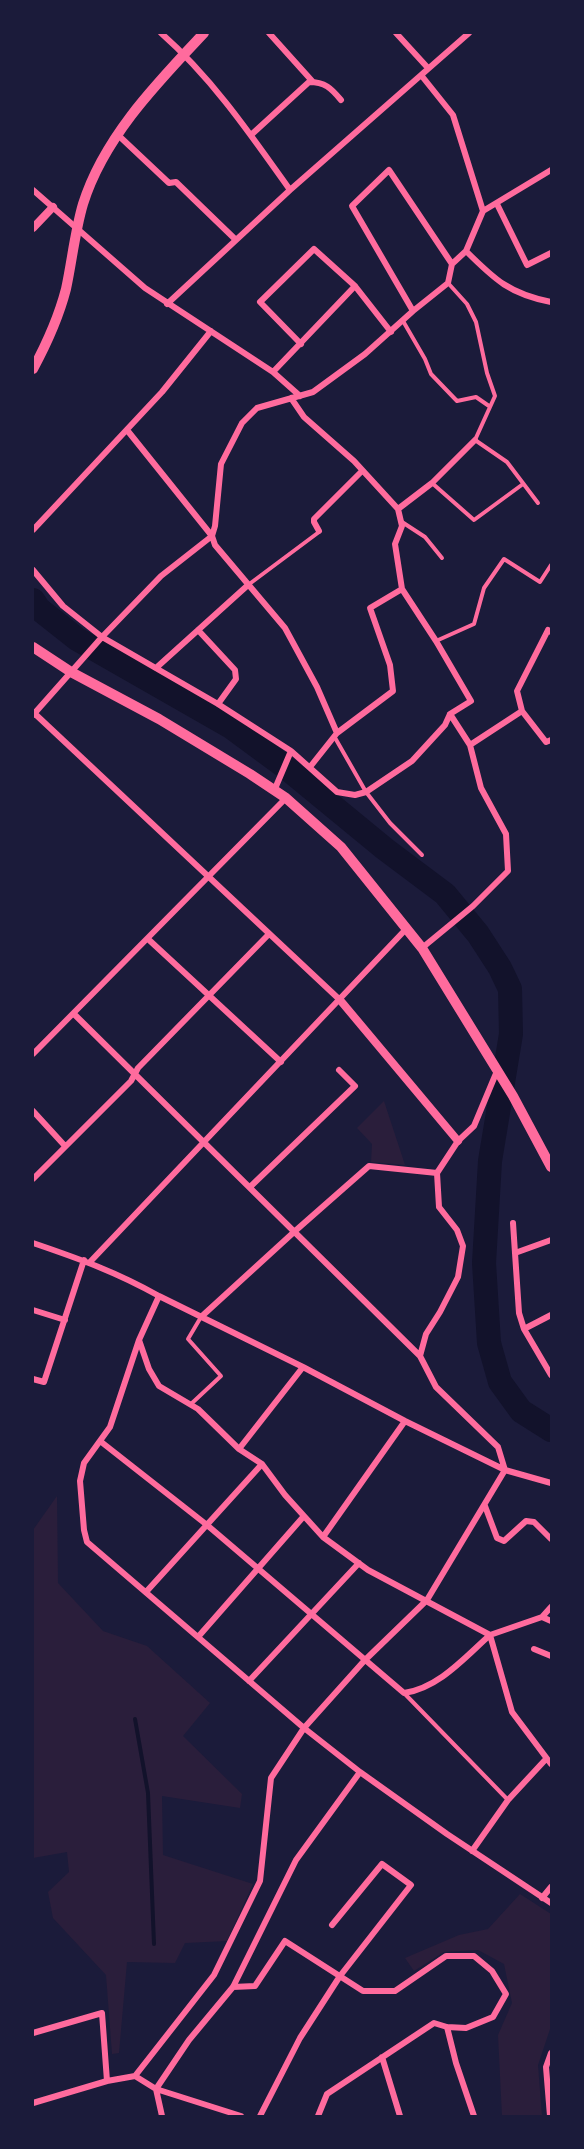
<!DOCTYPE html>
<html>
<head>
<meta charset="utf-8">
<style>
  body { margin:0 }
  #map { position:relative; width:584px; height:2149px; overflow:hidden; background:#1b1b3a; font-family:"Archivo Narrow",sans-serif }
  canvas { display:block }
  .frame { position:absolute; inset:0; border:34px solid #1b1b3a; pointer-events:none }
</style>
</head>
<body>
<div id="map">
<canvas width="584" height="2149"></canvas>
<div class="frame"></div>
</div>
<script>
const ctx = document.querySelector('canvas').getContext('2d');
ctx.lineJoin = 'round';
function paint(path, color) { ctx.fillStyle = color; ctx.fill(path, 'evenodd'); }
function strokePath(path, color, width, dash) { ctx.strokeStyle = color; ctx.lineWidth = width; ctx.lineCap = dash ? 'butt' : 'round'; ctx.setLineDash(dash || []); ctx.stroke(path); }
const green = new Path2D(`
  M384 1101 405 1165 371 1162 372 1144 357 1128Z
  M57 1496 58 1583 103 1631 147 1646 210 1703 183 1736 242 1794 240 1808 162 1796 163 1855 253 1884 227 1941 185 1943 175 1963 127 1962 119 2053 112 2054 106 1975 53 1918 48 1892 69 1872 67 1852 33 1858V1530Z
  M520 1894 551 1914V2026L538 2065 542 2116H502L498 2035 512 2003 504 1964 478 1950 444 1952 414 1971 405 1958 459 1935 488 1929Z`);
const stream = new Path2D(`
  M135 1719 148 1793 154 1944`);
const river = new Path2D(`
  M33 600 39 609 77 639 231 727 284 766 385 849 445 894 478 934 500 968 510 989 511 1034 490 1161 484 1263 489 1343 500 1382 521 1411 551 1430`);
const service = new Path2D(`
  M448 283 467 304 476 322 487 373 495 396 475 440 507 462 538 503
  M403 321 425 359 431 374 457 401 476 397 489 406
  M432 483 474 520 523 484
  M402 522 425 537 442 558
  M248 585 319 532
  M436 641 474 624 484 588 504 559 540 582 551 565
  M334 736 366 792 390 823 422 855
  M191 1404 221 1376 188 1339 201 1317
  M404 1693 508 1800`);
const minor = new Path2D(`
  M161 33C212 78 251 135 290 190
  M269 33 313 82
  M396 33 428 68
  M421 75 453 115 483 211
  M118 135 169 183 176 182 236 240
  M251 135 309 82C325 82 331 88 341 100
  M33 190 145 288 273 372 300 396
  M497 204 527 265 551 253
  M466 251C495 280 510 294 551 302
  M167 304 290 190 469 33
  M413 311 352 206 389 170 452 264
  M301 344 260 302 314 249 355 286 391 332
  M273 372 355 286
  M291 398 304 417 354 461 398 509 402 526 395 544 402 589 436 641 471 701 450 714
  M127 430 212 536 215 545 285 628 317 687 337 733
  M398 509 432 483 475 440
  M33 530 162 392 211 331
  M319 531 314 522V519L362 471
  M212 536 215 526 221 464 242 423 257 408 313 392 365 354 413 311 448 283 452 264 466 251 483 211 551 170
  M33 570 63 606 102 637 218 704 291 751 337 792 355 795 366 792 412 761 445 725 450 714
  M198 630 235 670 236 679 218 704
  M551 632 548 630 517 691 522 711 546 742 551 740
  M156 668 248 585
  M33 712 340 1000
  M33 715 102 637 161 576 212 536
  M470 745 522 711
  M310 767 337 733 393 691 390 665 370 608 402 589
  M274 791 291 751
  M148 939 281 1062
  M422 948 473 906 508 871 506 834 481 788 470 745 450 714
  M74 1014 420 1356
  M33 1054 286 798
  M497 1071 474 1126 458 1141 437 1173 439 1207 457 1230 463 1246 458 1277 440 1312 426 1334 420 1356 436 1387 498 1447 505 1470
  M33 1111 65 1146
  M33 1179 131 1081 138 1068 269 934
  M250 1187 355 1086 339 1070
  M513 1223 519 1313 524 1329 551 1375
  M33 1243C80 1259 116 1272 159 1296L139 1340 149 1369 159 1386 198 1409 239 1449 262 1464 285 1495 323 1537 368 1570 490 1635 542 1617 551 1607
  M515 1253 551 1240
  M90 1262 407 928
  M159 1296 303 1367 405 1421 505 1470 551 1483
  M33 1310 65 1320
  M201 1317 294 1232 369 1166 437 1173
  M524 1329 551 1315
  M139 1340 110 1427 84 1463 80 1481 84 1530 87 1542 304 1728 360 1772 447 1834 551 1903
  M33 1379 44 1382 84 1260
  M100 1441 207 1525 404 1693C439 1688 465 1657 490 1635L512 1712 551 1764
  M239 1449 303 1367
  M485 1506 497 1538 504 1541 526 1521 534 1522 551 1539
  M323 1537 405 1421
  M146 1592 262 1464
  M542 1617 551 1621
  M198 1637 304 1516
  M534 1649 551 1656
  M249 1681 359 1563
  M472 1851 508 1800 546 1759
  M542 1898 551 1887
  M233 1987 255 1986 285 1941 363 1991H395L446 1956H474L492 1971 506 1994 493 2017 466 2028 447 2027 434 2023 327 2094 318 2116
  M447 2027 456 2063 474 2116
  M33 2033 102 2013 107 2081
  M382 2057 400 2116
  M135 2076 156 2089 241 2116
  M33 2103 107 2081 135 2076 214 1975 260 1881 271 1778 304 1728 364 1661 427 1600 505 1470
  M162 2116 156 2089 189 2040 233 1987 296 1860 360 1772
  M260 2116 300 2038 340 1976 411 1885 382 1864 332 1925
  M550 2116 546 2067 551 2053`);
const tertiary = new Path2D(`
  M33 228 53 207
  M340 1000 458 1141`);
const primary = new Path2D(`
  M33 369C46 345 59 316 66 289 72 261 75 231 83 204 104 137 157 83 204 33
  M33 647 71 672 159 719 250 774 286 798 341 847 422 948 513 1096 551 1167`);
paint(green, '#2a1e3b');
strokePath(stream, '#12122b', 4);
strokePath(river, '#12122b', 24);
strokePath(service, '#ff6b9d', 4);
strokePath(minor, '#ff6b9d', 6);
strokePath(tertiary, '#ff6b9d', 8);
strokePath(primary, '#ff6b9d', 10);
</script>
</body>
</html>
